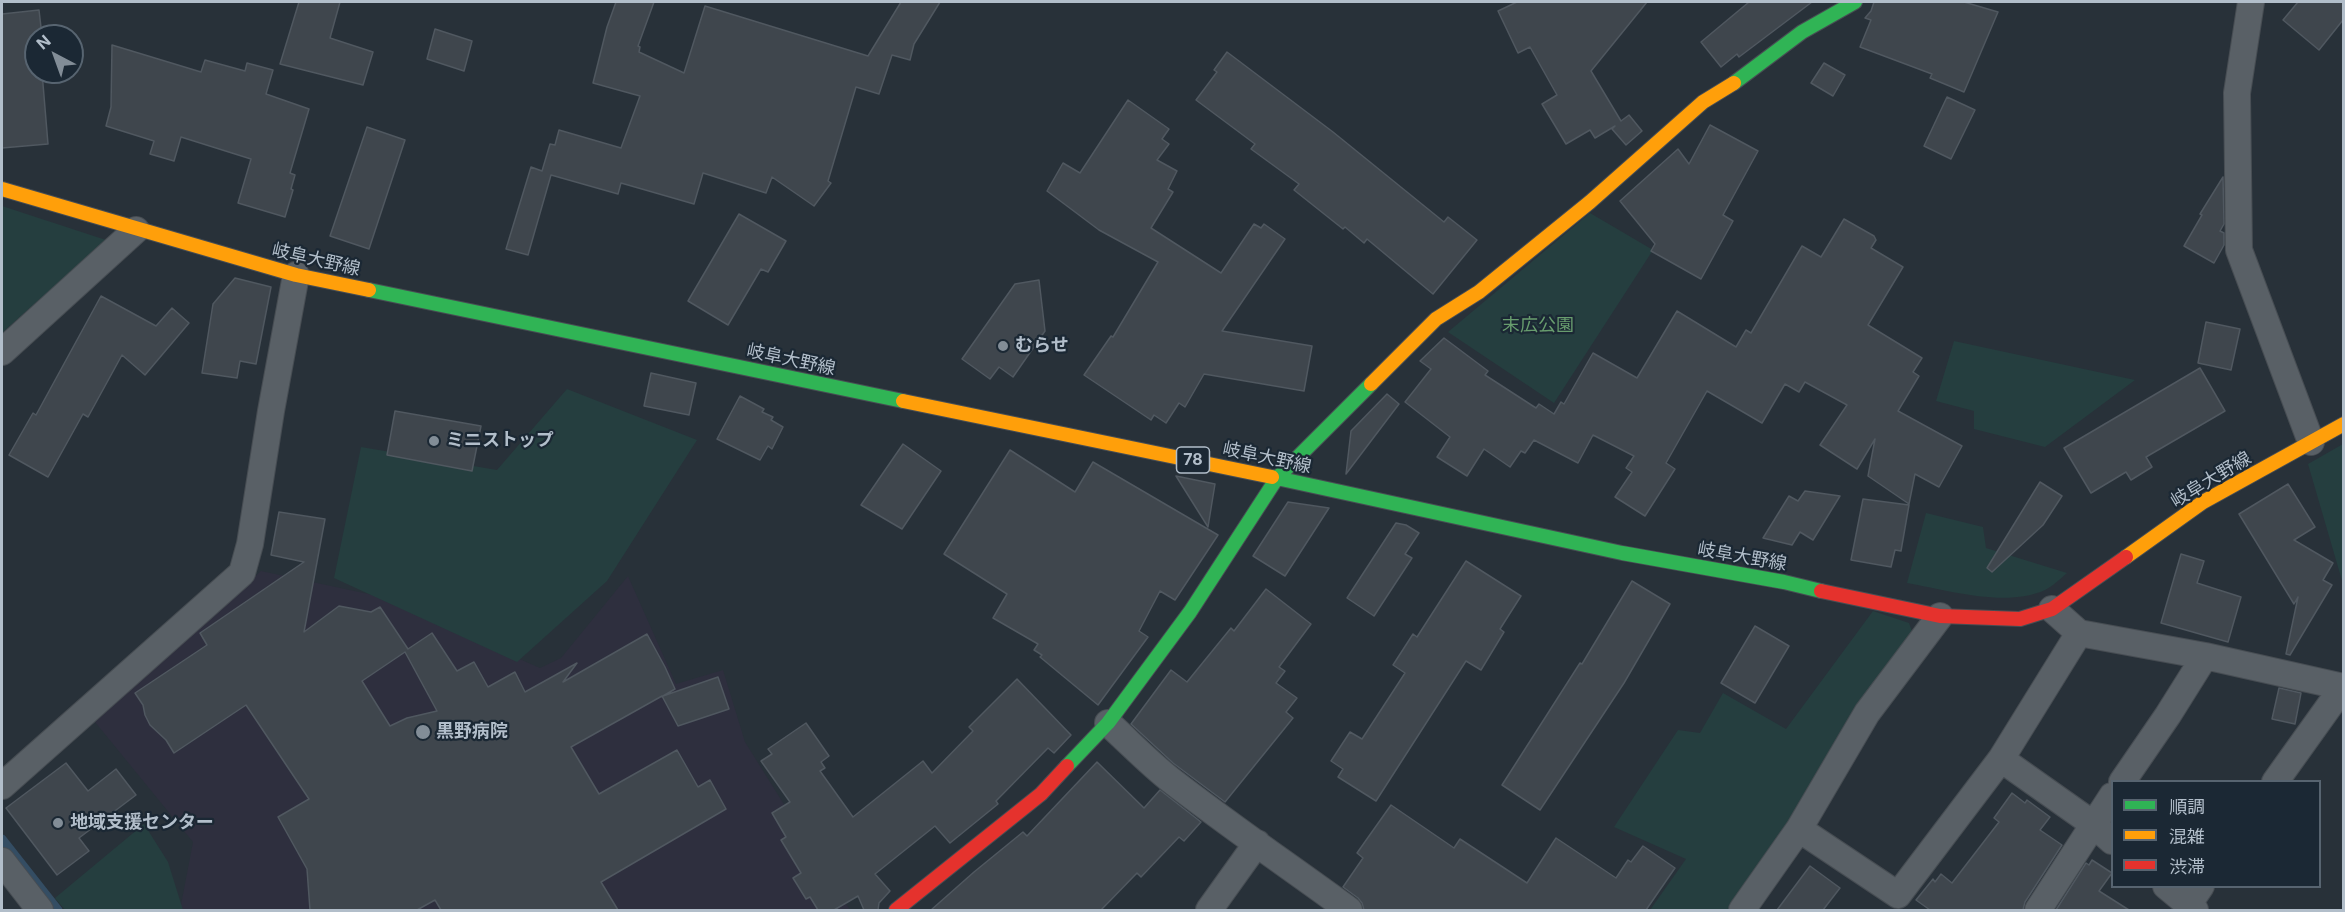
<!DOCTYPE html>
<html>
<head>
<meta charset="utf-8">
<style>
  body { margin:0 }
  #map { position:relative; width:2345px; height:912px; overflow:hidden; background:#283139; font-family:Inter,"Noto Sans JP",sans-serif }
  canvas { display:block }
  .frame { position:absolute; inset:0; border:3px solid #b2beca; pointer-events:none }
  .legend { position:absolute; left:2111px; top:780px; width:210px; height:108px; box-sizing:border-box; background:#1b2834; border:2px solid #576470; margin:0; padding:8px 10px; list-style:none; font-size:18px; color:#b2beca }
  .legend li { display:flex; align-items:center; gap:12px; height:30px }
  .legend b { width:30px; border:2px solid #576470 }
  .north { position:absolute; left:24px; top:24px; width:60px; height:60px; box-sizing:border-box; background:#1b2834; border:2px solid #576470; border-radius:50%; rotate:319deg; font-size:16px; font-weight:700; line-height:24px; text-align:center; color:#b2beca }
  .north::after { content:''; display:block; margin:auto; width:21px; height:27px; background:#828d97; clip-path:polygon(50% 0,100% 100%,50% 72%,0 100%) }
</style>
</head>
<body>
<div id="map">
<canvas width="2345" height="912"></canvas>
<div class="frame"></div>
<ul class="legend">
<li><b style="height:8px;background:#30b455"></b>順調</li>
<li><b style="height:8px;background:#ff9f0a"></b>混雑</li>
<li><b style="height:8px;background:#e5322d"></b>渋滞</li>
</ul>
<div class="north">N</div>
</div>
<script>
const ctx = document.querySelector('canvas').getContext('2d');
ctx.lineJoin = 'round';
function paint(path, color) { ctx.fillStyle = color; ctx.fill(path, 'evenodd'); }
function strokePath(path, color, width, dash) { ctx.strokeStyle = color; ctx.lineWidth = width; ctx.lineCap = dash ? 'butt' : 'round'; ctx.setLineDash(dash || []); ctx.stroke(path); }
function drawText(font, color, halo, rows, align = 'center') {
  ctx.font = font + ' Inter,"Noto Sans JP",sans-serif'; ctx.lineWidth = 4.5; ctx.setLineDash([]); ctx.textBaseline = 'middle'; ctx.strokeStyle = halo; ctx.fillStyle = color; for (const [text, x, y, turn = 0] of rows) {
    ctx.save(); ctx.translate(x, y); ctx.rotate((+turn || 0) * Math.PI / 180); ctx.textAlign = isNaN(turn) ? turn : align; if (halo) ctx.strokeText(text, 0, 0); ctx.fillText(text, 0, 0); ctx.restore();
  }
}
const medical = new Path2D(`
  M261 571 373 595 540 668 561 658 628 576 676 684 723 670 745 742 850 910H180L193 842 95 722Z`);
const green = new Path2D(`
  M2 206 106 240 2 333Z
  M1590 213 1653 250 1554 403 1448 332Z
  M1954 341 2135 380 2045 447 1974 429V411L1936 401Z
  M567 389 697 440 607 581 517 662 334 578 361 447 497 470Z
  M2343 444V584L2308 464Z
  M1926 513 1983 527 1986 548 2067 573C2060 579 2053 586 2045 590 2006 608 1947 590 1907 583Z
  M1873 611 1909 623 1914 637 1728 910H1650L1686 859 1614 827 1678 730 1700 733 1723 693 1786 729Z
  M144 824 168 862 183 910H65L55 898Z`);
const stream = new Path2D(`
  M2 839 58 910`);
const building = new Path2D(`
  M299 2H340L330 38 373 52 363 85 280 64Z
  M616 2H654L638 46 640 47 639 52 684 73 705 6 868 56 901 2H940L914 44 910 60 892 55 879 94 856 87 828 181 831 183 814 206 772 177 766 193 703 173 694 204 621 183 618 194 551 175 528 255 506 249 531 167 542 171 550 144 555 145 559 130 621 148 640 96 593 83 607 27Z
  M1517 2H1647L1591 71 1621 121 1629 115 1642 131 1626 145 1612 129 1615 126 1595 138 1590 130 1566 144 1542 104 1557 95 1530 47 1518 53 1498 11Z
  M1749 2H1812L1739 57 1737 54 1721 67 1701 42Z
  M1874 2H1964L1998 12 1964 92 1930 78 1932 74 1860 47 1871 20 1865 18 1871 11Z
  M2298 2H2343V20L2319 50 2283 20Z
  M39 10 42 36H36V72H42L48 144 2 148V14Z
  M435 29 472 41 464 71 427 59Z
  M112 45 201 72 205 60 245 71 247 63 273 70 266 94 309 109 290 173 295 175 291 189 293 190 285 217 238 203 251 159 181 137 174 161 150 154 154 141 106 126 111 107Z
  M1227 52 1333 132 1444 222 1448 217 1477 240 1433 294 1367 239 1364 243 1345 227 1343 229 1294 190 1299 184 1251 149 1255 144 1196 100 1217 72 1214 70Z
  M1824 63 1845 75 1833 96 1811 83Z
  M1947 97 1975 110 1951 159 1924 146Z
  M1128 100 1169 129 1162 139 1169 144 1157 160 1177 171 1168 189 1173 192 1151 228 1221 273 1254 224 1261 228 1264 224 1285 239 1222 331 1312 346 1304 391 1204 374 1185 407 1179 403 1166 423 1154 415 1151 420 1084 375 1111 336 1113 337 1158 262 1099 230 1047 191 1063 163 1080 173Z
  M1710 125 1758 151 1723 215 1733 221 1701 279 1651 251 1655 244 1620 201 1678 149 1689 164Z
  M367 127 405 140 369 249 330 236Z
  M2223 177 2224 224 2220 231 2224 233V245L2214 263 2184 246 2202 215 2200 214Z
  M739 214 786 241 768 272 761 269 728 325 688 301Z
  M1844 219 1874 236 1876 240 1871 248 1903 267 1868 325 1922 358 1913 372 1919 376 1898 411 1962 446 1939 487 1915 474 1909 504 1868 476 1875 439 1857 469 1820 445 1847 405 1805 382 1799 392 1785 384 1762 423 1707 391 1666 463 1675 469 1645 516 1615 497 1632 472 1626 468 1634 456 1593 435 1578 463 1534 440 1525 453 1521 451 1510 467 1484 449 1467 476 1437 457 1450 437 1405 402 1431 369 1420 361 1444 338 1488 371 1485 375 1536 408 1539 404 1554 414 1561 402 1564 404 1593 353 1637 378 1677 311 1736 347 1746 330 1751 333 1802 246 1821 257Z
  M235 278 271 287 256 364 240 361 237 378 202 373 213 304Z
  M1039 280 1045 331 1013 377 999 367 990 379 962 359 1015 284Z
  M101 296 156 326 172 308 189 323 145 375 122 355 88 417 83 414 48 477 9 455 33 413 36 415Z
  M2206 322 2240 329 2231 370 2198 363Z
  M2200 368 2225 411 2146 457 2152 467 2131 480 2126 472 2091 493 2064 448Z
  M651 373 696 383 689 415 644 406Z
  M1387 394 1399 404 1346 474 1351 431Z
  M740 396 764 409 762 412 773 417 771 420 783 427 772 449 768 446 760 460 717 439Z
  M395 411 481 426 472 471 387 455Z
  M903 444 941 471 902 529 861 505Z
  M1010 450 1075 492 1093 462 1218 535 1175 600 1160 591 1139 631 1148 637 1098 705 1040 657 1042 655 1034 650 1038 644 993 618 1007 594 944 554Z
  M1176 476 1215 484 1208 527Z
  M2040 482 2062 496 2043 525 1992 572 1987 568Z
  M2288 484 2315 527 2294 540 2333 563 2323 580 2332 585 2290 655 2286 654 2298 597 2294 604 2239 514Z
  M1805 491 1840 496 1813 540 1800 532 1792 545 1763 538 1789 496 1798 501Z
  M1863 499 1909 505 1901 551 1895 550 1891 567 1851 560Z
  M1288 502 1329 508 1285 576 1253 556Z
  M279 512 325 519 304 632 339 606 371 612 380 607 408 649 432 633 457 671 474 662 488 687 515 672 525 692 577 663 563 682 647 634 665 667 675 689 663 696 718 677 729 709 678 726 662 696 571 747 599 794 677 750 698 787 710 780 726 809 601 882 618 910H441L435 900 417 910H310L307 869 278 817 309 799 246 705 174 753 166 740 150 725 145 715 143 705 135 693 207 645 200 633 304 562 271 555ZM405 652 437 711 407 718 390 726 362 681Z
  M1396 523 1406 525 1419 533 1405 554 1412 558 1374 616 1347 598Z
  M2181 554 2204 561 2197 583 2241 597 2228 642 2161 623Z
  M1466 561 1521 596 1500 629 1504 632 1481 670 1466 661 1376 801 1338 777 1343 769 1331 761 1350 732 1362 739 1405 673 1393 665 1413 634 1417 637Z
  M1632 581 1670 604 1624 683 1540 810 1502 785 1580 663 1582 664Z
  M1266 589 1311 624 1279 667 1285 671 1276 683 1297 698 1286 712 1293 718 1225 802 1173 763 1131 724 1171 670 1187 682 1231 628 1234 631Z
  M1755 626 1789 646 1755 703 1721 683Z
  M1017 679 1071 735 1054 753 1048 748 996 801 998 804 950 843 935 826 875 874 890 891 879 903 878 910H864L858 896 834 910H818L810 897 806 899 793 878 801 873 781 840 786 837 772 813 790 802 761 761 772 754 768 749 806 723 829 756 821 762 825 768 820 771 853 817 923 761 932 773 973 731 969 727Z
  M2279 688 2301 693 2295 724 2272 719Z
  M1097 762 1144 808 1160 790 1201 822 1184 841 1179 837 1141 877 1137 873 1101 910H931L974 872 1023 832 1027 836Z
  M66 763 88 791 116 769 136 795 79 838 89 851 57 875 6 808Z
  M2012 793 2025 803 2027 800 2050 817 2040 830 2062 845 2025 902 2023 910H1930L1916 900 1933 879 1935 882 1941 874 1952 883 1999 822 1994 818Z
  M1391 805 1454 848 1460 839 1527 883 1556 838 1616 878 1628 860 1631 862 1643 846 1675 868 1646 910H1364L1362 903 1358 898 1343 887 1363 858 1357 853Z
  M2092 860 2112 873 2099 891 2129 910H2056L2086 863 2089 865Z
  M1810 866 1840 888 1823 910H1777Z`);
const street = new Path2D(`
  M2251 2 2237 93 2239 250 2311 442
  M2 352 136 230
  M2052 609 2079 633 2205 656 2344 687
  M1108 723C1129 742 1150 764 1172 781 1230 826 1290 867 1349 910
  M2001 759 2093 824 2112 841
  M2122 782 2168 715 2205 656
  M2275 782 2343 687
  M2 786 242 573 250 544 271 411 296 275
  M1799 829 1898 895 2001 759 2079 633
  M2 861 40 910
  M2166 886 2195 910
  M2188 905 2201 886
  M1209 910 1257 843
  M1742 910 1799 829 1867 713 1940 616
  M2038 910 2112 796`);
const fast = new Path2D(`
  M1734 83 1802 32 1855 2
  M369 290 903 401
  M1272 477 1622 553 1784 582 1821 591
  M1067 766 1108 723 1190 612 1277 478 1371 384`);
const slow = new Path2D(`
  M2 189 296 275 369 290
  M1371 384 1436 319 1479 292 1590 202 1703 102 1734 83
  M903 401 1272 477
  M2126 557 2203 502 2344 424`);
const jam = new Path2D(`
  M1821 591 1940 616 2020 619 2052 609 2126 557
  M896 910 1041 794 1067 766`);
const markers = [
  [1003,346,6,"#828d97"],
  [434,441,6,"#828d97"],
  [423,732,8,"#828d97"],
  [58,823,6,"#828d97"]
];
const shields = [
  [1193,460,33]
];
const shieldNames = [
  ["78",1193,460]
];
const streetNames = [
  ["岐阜大野線",316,260,13],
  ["岐阜大野線",791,360,12],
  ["岐阜大野線",1267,458,12],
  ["岐阜大野線",2211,480,-31],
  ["岐阜大野線",1742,557,10]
];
const parkNames = [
  ["末広公園",1538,326]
];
const poiNames = [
  ["むらせ",1015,346],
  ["ミニストップ",446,441],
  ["黒野病院",436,732],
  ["地域支援センター",70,823]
];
paint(medical, '#2e2f3e');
paint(green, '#253e3f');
strokePath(stream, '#344d63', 9);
paint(building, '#3f464d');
strokePath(building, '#505860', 1.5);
strokePath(street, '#474d53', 28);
strokePath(fast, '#474d53', 16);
strokePath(slow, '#474d53', 16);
strokePath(jam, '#474d53', 16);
strokePath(street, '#596066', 26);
strokePath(fast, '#30b455', 14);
strokePath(slow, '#ff9f0a', 14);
strokePath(jam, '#e5322d', 14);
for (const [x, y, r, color] of markers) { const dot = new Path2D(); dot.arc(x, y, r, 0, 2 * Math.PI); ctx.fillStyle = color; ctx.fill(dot); strokePath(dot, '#1b2834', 2); }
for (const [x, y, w] of shields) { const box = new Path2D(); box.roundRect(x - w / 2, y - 13, w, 26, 4.5); ctx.fillStyle = '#1b2834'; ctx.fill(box); strokePath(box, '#b2beca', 1.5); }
drawText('bold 16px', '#b2beca', null, shieldNames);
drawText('18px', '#b2beca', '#1b2834', streetNames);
drawText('18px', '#689d6e', '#1b2834', parkNames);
drawText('bold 18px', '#b2beca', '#1b2834', poiNames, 'left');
</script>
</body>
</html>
